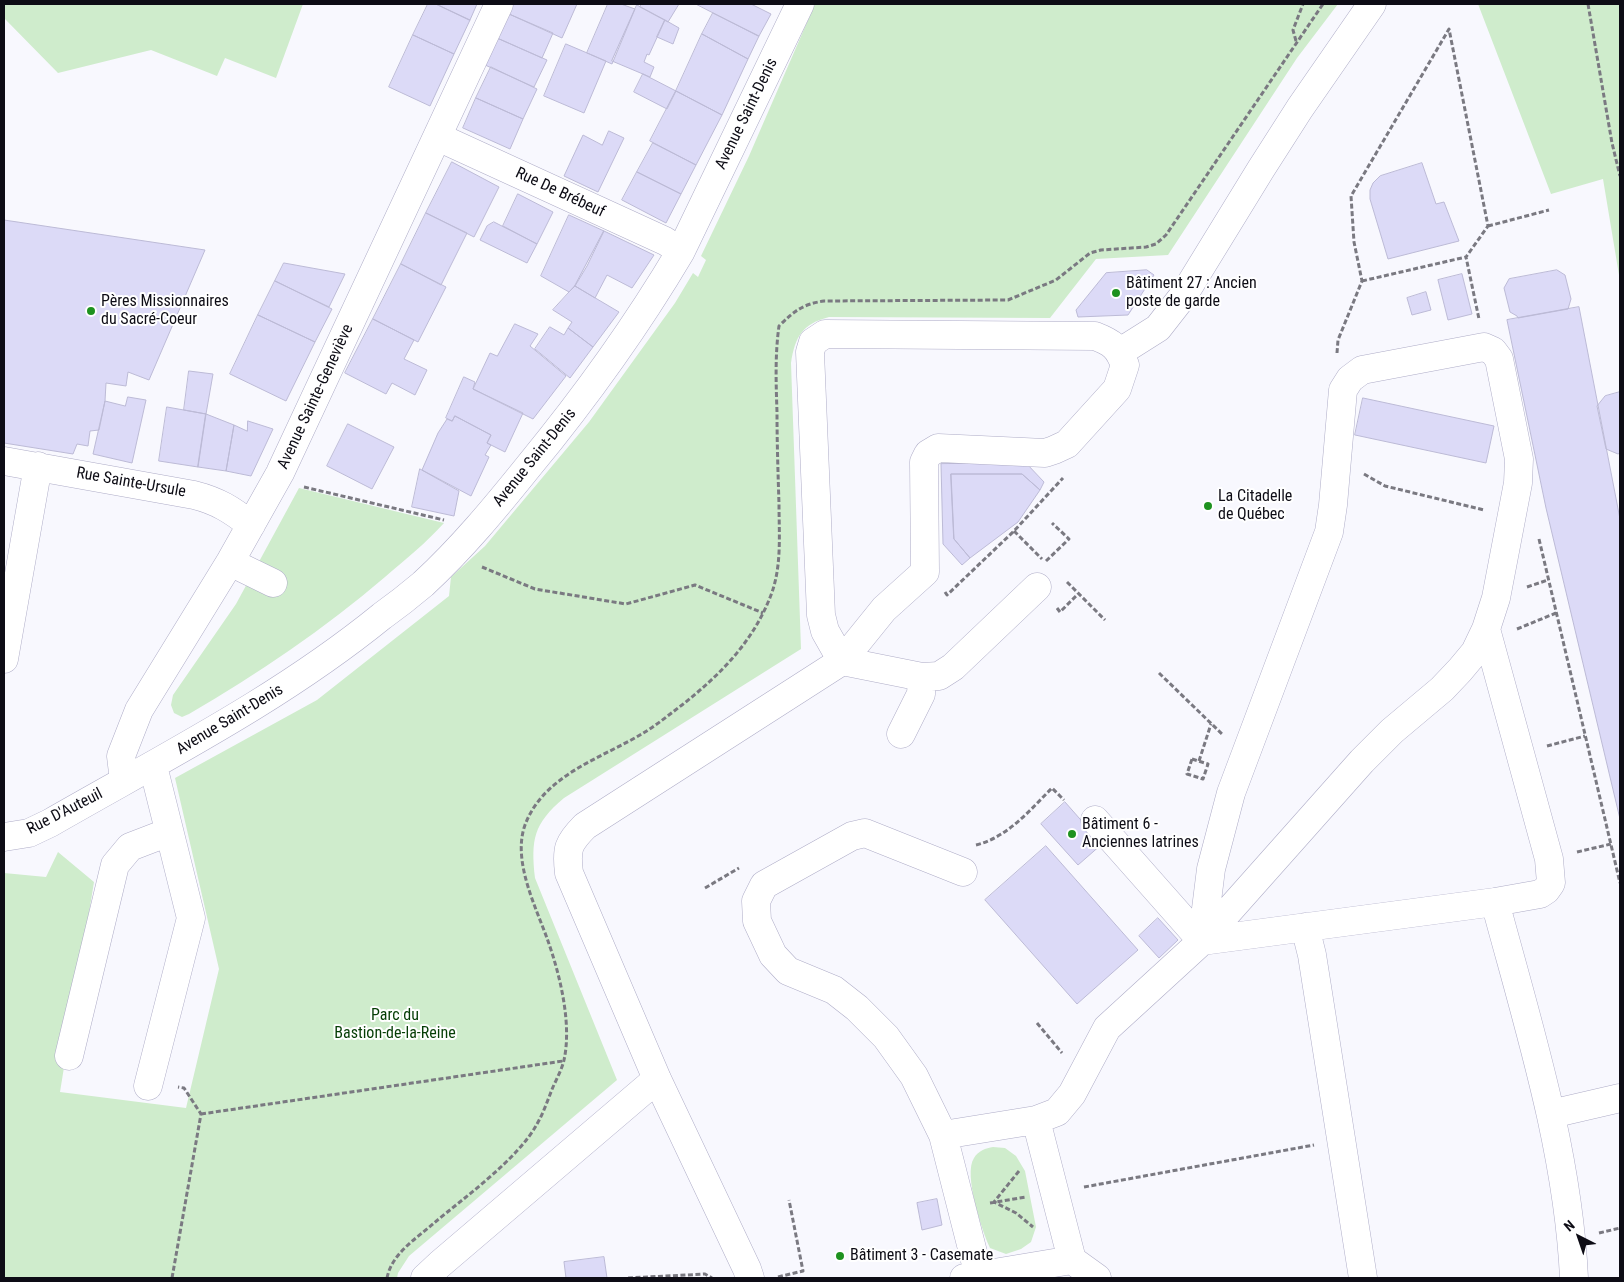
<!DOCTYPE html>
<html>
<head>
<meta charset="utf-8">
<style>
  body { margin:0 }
  #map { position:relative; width:1624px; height:1282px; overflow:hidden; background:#f8f8fe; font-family:"Roboto Condensed",sans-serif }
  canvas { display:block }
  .frame { position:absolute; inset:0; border:5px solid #0d0c15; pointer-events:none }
  .north { position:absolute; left:1554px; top:1212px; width:50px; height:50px; -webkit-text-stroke:4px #fff; paint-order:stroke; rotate:319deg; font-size:14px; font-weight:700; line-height:20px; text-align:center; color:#0d0c15 }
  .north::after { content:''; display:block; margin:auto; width:18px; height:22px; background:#0d0c15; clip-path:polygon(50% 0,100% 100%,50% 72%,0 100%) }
</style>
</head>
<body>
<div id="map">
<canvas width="1624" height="1282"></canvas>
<div class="frame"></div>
<div class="north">N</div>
</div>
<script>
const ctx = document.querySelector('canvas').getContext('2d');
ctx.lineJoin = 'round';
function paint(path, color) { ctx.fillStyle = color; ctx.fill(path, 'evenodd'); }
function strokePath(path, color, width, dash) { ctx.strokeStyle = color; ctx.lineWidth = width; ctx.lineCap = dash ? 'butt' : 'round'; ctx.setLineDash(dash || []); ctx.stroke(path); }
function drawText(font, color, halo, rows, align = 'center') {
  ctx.font = font + ' "Roboto Condensed",sans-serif'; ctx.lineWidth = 4; ctx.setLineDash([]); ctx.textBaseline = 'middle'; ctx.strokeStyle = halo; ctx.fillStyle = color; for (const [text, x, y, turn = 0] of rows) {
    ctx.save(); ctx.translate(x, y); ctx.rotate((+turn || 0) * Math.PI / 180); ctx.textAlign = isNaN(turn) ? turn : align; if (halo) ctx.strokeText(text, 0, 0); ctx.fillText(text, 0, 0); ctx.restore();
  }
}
const green = new Path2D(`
  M4 4H303L276 78 225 58 217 76 151 50 58 73 4 18Z
  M815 4H1338L1297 58 1168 255 1096 259 1050 318 829 317C802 324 795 337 791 363L801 649 564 798C533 824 531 840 535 878L617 1080 409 1256 398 1273 397 1278H4V873L46 877 58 852 94 882 60 1092 186 1108 219 969 175 778 317 700 449 596 451 577 485 546 589 422 675 303 693 273 698 277 706 260 701 256 749 156Z
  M1478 4H1620V281L1603 179 1551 194Z
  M299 488 444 523C426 543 406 559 385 577 324 629 258 674 189 714L182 717 174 713 171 705 173 695 236 604Z
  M993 1147 1005 1148 1016 1156 1025 1171 1036 1227 1031 1242 1021 1249 1006 1254 990 1248C982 1231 963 1174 974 1158 978 1151 986 1148 993 1147Z`);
const building = new Path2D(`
  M428 4H436L470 20 454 54 413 35Z
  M436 4H477L470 20Z
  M513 4H577L562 38 509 14Z
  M608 4H621L635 9 612 64 587 53Z
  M642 4H679L668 22 640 7Z
  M696 4H751L771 14 759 36Z
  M637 5 665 20 649 55 647 54 644 62 654 67 650 77 612 61Z
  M713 13 759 36 748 59 702 34Z
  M509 14 553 33 542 58 497 38Z
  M665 20 679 28 673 44 657 37Z
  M702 34 748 59 722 115 676 91Z
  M413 35 454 54 430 106 389 87Z
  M497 38 547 60 534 87 485 65Z
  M566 44 606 61 584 113 544 96Z
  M491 67 537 89 523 119 476 98Z
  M643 74 676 91 667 109 634 92Z
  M676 91 722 115 696 165 650 141Z
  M476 98 523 119 510 149 463 128Z
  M609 131 624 138 598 192 564 176 583 135 602 145Z
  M653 143 696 165 681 194 637 172Z
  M452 162 499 187 474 237 426 213Z
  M1422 163 1436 204 1444 202 1459 241 1388 259 1370 199V190L1373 183 1380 176Z
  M637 172 681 194 666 223 622 200Z
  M518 194 553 212 537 244 503 226Z
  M426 213 467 233 441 285 401 264Z
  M569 215 604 231 587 266 575 286 569 292 541 276Z
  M4 220 205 250 149 380 128 372 126 386 106 383 105 401 99 430 90 431 88 446 77 444 73 454 4 443Z
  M494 222 537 244 527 263 480 240 487 226Z
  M604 231 654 255 632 288 607 275 595 298 575 286Z
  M284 263 345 274 329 307 275 281Z
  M401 264 446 287 418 342 373 319Z
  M1147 270 1154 275 1128 315 1078 317 1076 310 1106 273Z
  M1557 270 1565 275 1571 299 1568 309 1518 318 1517 316 1510 312 1504 288 1509 279Z
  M1462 274 1472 314 1448 320 1438 280Z
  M275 281 332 309 315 342 258 315Z
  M575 286 619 312 593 347 568 328 572 322 553 310Z
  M1426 292 1431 310 1412 315 1407 298Z
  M1579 307 1620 519V819L1546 508 1507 320Z
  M258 315 315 342 286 401 230 374Z
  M373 319 414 340 404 359 427 370 415 395 392 383 386 394 345 373Z
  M515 324 538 334 530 346 566 376 533 419 473 389 490 353 497 356Z
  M550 327 564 335 568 328 593 347 570 378 535 349Z
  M189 371 213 374 206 414 184 410Z
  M464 377 475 382 473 389 523 413 505 452 487 443 491 435 455 416 452 421 446 418Z
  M1620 392V453L1618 454 1606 449 1597 406 1605 396Z
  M128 397 146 400 132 463 93 454 105 401 125 406Z
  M1363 398 1494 426 1486 463 1355 435Z
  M167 407 206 414 198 467 159 461Z
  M206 414 234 425 226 471 198 467Z
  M455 416 491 435 487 443 491 445 485 455 489 457 471 496 422 470 438 433 447 419 452 421Z
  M248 421 273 429 251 476 226 471 234 425 247 431Z
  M348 424 394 447 372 489 327 466Z
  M1026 463 1044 482 1040 490 1022 474H951L954 539 970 558 962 565 943 544 941 464Z
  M420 469 459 491 454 516 412 507Z
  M951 474H1022L1040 490 1018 522 970 558 954 539Z
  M1065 802 1102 844 1078 865 1041 824Z
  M1046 846 1138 950 1077 1004 985 900Z
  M1158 918 1178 940 1159 958 1139 936Z
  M937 1199 942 1225 922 1230 917 1203Z
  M604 1257 607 1278H566L564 1262Z`);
const path = new Path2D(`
  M1588 4 1612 143 1620 176
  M1296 41 1293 30 1303 4
  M1488 226 1549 210
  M1362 281 1466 257
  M1337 353 1338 340 1362 281 1354 242 1351 196 1449 29 1488 226 1466 257 1479 319
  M1364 474 1385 486 1484 510
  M304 487 444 520
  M1014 531 1042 559
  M1539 539 1620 883
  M1046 561 1069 539 1052 523
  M482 567 535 589 626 604 695 585 763 613
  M1067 582 1105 620
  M1527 587 1548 580
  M945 592 947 595 1014 531 1063 478
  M1057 608 1060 612 1078 594
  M1517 629 1556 613
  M1159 673 1222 734
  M1547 746 1585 736
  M1192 759 1208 764 1203 779 1187 774Z
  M1199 761 1211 724
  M976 845C1008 837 1030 810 1052 788L1064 800
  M1577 852 1611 844
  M705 888 739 868
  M1037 1023 1062 1053
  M201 1114 563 1061
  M1019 1171 994 1202 1016 1213 1033 1227
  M1084 1187 1314 1145
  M990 1203 1026 1197
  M1599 1233 1620 1228
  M778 1277 803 1271 789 1200
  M172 1278 201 1114 184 1088 178 1087
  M387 1278C392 1253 416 1239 434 1223 465 1197 518 1159 537 1124 544 1112 548 1099 553 1087 557 1078 562 1069 564 1060 572 1024 560 975 548 941 536 907 512 861 525 825 544 774 603 758 645 732 658 724 670 714 682 705 721 674 753 642 771 595 782 566 779 534 779 504 778 473 777 442 777 412 776 383 775 354 779 326 794 311 803 304 824 301L1008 300 1056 280 1090 253 1101 250 1146 247 1156 244 1166 235 1323 4
  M628 1278 705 1274 712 1278`);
const minor = new Path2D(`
  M438 137 665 241 681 251
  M1120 352 1158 328 1183 296 1261 169 1300 108 1372 4
  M4 461 194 495C218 501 232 510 251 525
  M230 562 273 583
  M4 659 38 466
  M901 734 921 694 922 677
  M124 781 121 756 139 710 230 562 280 473 499 4
  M1095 820 1202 941
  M4 837 29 833 50 823C163 758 280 699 382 616 396 606 410 595 423 584 462 548 495 508 528 467 584 399 636 327 681 251L800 4
  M963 872 865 833 852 836 764 885 756 901 757 921 773 955 788 971 834 990 857 1008 886 1037 914 1076 943 1135 979 1276 978 1278
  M1495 902C1528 1025 1568 1150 1574 1278
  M1305 927 1312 955 1363 1278
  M1202 941 1362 761 1392 731 1442 689 1460 670 1475 652 1486 629
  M69 1056 115 865 130 847 169 832
  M148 1086 191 918 153 766
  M1551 1114 1620 1098
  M1036 1120 1072 1260
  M943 1135 1036 1120 1057 1112 1072 1094 1107 1028 1202 941 1495 902 1540 894 1546 890 1551 883 1549 859 1486 629 1496 598 1518 483 1519 459 1499 359 1493 351 1484 347 1362 370 1350 379 1343 390 1333 505 1329 532 1231 793 1211 869 1202 941
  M425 1278 440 1264 657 1079
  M750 1278 747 1269 657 1079 569 873C566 849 568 843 585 826L842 661 884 609 925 572 924 462 928 454 938 448 1045 453 1054 450 1067 444 1117 389 1125 365C1118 347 1113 343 1095 336L825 334 813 342 810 352 821 615 825 631 842 661 922 677 939 676 953 667 1037 587
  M964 1278 1072 1260 1097 1278`);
const markers = [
  [1116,293,5,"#1e921f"],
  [91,311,5,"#1e921f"],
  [1208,506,5,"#1e921f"],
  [1072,834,5,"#1e921f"],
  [840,1256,5,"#1e921f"]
];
const streetNames = [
  ["Avenue Saint-Denis",747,114,-64],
  ["Rue De Brébeuf",560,193,25],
  ["Avenue Sainte-Geneviève",316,397,-65],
  ["Avenue Saint-Denis",535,458,-51],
  ["Rue Sainte-Ursule",131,483,10],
  ["Avenue Saint-Denis",230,720,-31],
  ["Rue D'Auteuil",65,812,-27]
];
const poiNames = [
  ["Bâtiment 27 : Ancien",1126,284],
  ["poste de garde",1126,302],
  ["Pères Missionnaires",101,302],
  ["du Sacré-Coeur",101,320],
  ["La Citadelle",1218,497],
  ["de Québec",1218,515],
  ["Bâtiment 6 -",1082,825],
  ["Anciennes latrines",1082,843],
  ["Bâtiment 3 - Casemate",850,1256]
];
const parkNames = [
  ["Parc du",395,1016],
  ["Bastion-de-la-Reine",395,1034]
];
paint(green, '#cfeccc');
paint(building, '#dcdaf7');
strokePath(building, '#bcbad6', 1);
strokePath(minor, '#aeacc7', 29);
strokePath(path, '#7a7981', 3, [5, 2.5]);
strokePath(minor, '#fff', 28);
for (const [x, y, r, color] of markers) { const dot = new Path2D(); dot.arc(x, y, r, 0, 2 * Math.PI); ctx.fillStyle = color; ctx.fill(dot); strokePath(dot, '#fff', 2); }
drawText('16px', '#0d0c15', '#fff', streetNames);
drawText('16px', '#0d0c15', '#fff', poiNames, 'left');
drawText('16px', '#053d05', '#fff', parkNames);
</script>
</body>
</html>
